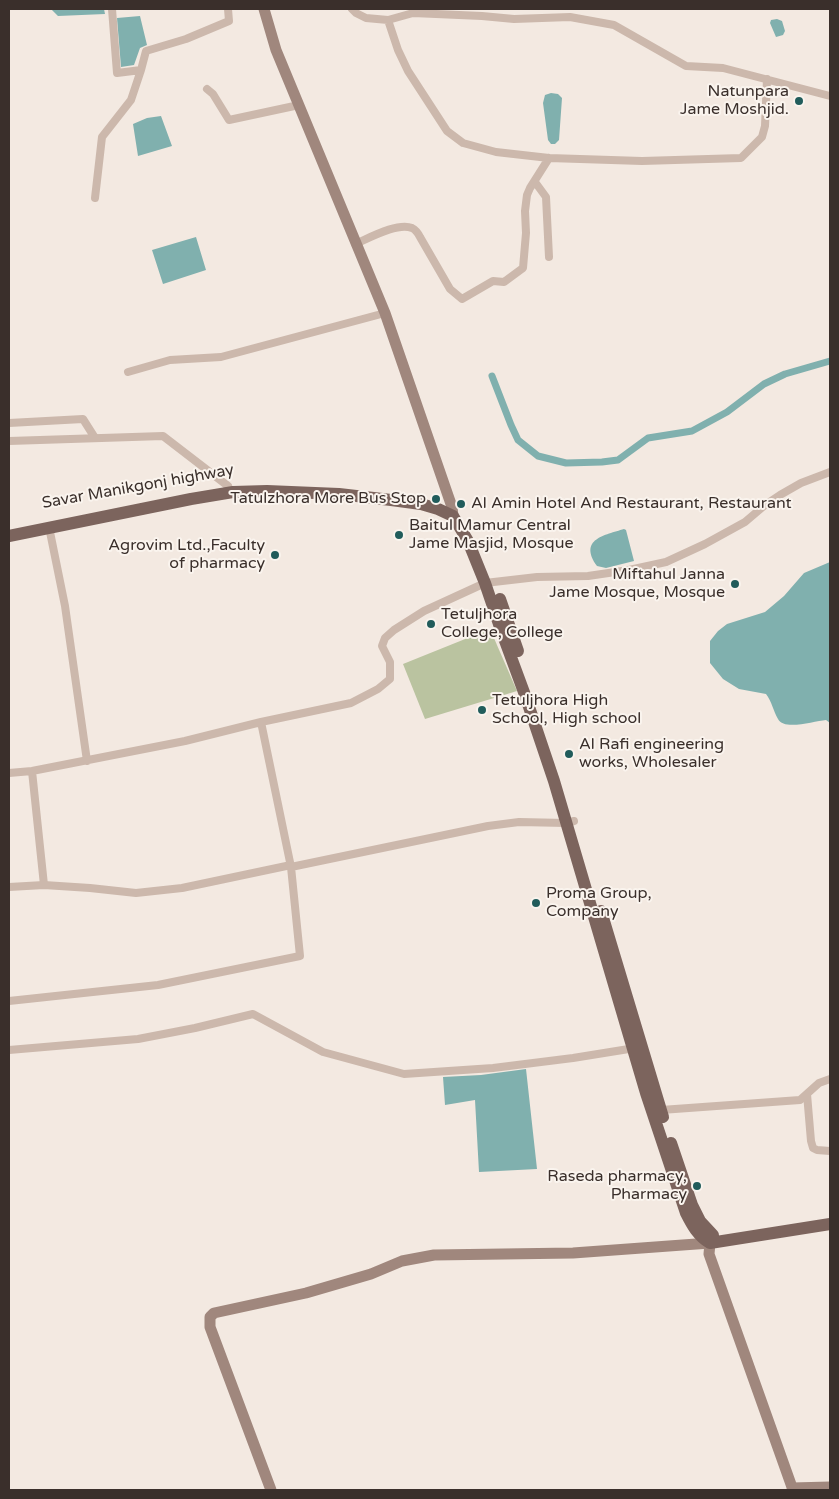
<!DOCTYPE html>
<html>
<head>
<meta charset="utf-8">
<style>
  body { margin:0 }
  #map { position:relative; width:839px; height:1499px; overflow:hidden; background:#f3e9e1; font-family:"Varela Round",sans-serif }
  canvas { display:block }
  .frame { position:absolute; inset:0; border:10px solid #3a2f2b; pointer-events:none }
</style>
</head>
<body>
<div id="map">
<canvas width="839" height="1499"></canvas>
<div class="frame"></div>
</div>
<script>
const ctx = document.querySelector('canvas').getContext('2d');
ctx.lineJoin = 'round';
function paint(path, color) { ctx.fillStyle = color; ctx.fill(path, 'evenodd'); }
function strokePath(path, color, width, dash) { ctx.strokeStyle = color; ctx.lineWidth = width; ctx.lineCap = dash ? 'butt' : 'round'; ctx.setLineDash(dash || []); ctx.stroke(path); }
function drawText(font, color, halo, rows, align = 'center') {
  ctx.font = font + ' "Varela Round",sans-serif'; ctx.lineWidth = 4; ctx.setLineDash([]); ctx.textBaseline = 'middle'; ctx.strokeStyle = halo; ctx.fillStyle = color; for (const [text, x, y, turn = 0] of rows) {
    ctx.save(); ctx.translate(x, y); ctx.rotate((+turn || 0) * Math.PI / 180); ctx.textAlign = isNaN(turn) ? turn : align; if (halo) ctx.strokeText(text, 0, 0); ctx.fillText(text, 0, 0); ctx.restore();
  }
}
const green = new Path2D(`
  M490 629 517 691 425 719 403 664Z`);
const water = new Path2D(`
  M51 9H104L105 14 58 16Z
  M140 16 147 45 140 48 134 65 121 67 117 18Z
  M777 19 782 21 785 31 783 35 776 37 770 23 771 20Z
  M551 93 558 94 562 98 559 140 555 144H551L548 140 543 103 545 95Z
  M161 116 172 146 138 156 133 124 147 118Z
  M196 237 206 270 163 284 152 250Z
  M624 529 626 530 634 561 606 568 597 566C578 539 605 535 624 529Z
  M830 562V723L826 720C814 721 784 731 778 719 773 710 772 702 766 694L739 689 723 679 710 663V641L718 631 727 624 765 612 784 596 804 573Z
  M526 1069 537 1169 479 1172 475 1100 445 1105 443 1077 481 1075Z`);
const canal = new Path2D(`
  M492 376 511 425 518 440 538 456 566 463 602 462 618 460 648 438 692 431 727 412 764 384 785 374 830 361`);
const street = new Path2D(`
  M112 9 117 73 141 70 146 51 186 39 229 21 228 9
  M352 9 356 13 366 18 388 20 413 13 482 16 514 19 570 17 614 25 686 66 723 68 830 96
  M388 20 398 50 408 71 447 131 463 143 496 152 549 158 642 161 741 158 762 137 765 126 767 79
  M207 89 213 94 229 120 299 105
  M535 182 546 197 549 257
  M95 198 102 137 131 100 141 70
  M355 244C369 238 398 222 412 228 416 230 418 233 420 237L450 289 462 299 493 281 504 282 523 268 526 233 525 211 527 195 530 188 549 158
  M128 372 170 360 221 357 385 313
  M9 423 83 419 95 438
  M9 441 163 436 228 486
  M49 527 65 606 87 761
  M9 773 32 771 185 741 261 722 351 703 378 689 390 679V662L382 646 385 638 394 630 424 611 485 583 537 577 588 576 629 570 666 562 705 544 745 522 765 505 780 495 801 483 830 472
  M291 867 488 826 519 822 566 823 574 821
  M44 885 90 888 136 893 182 888 291 865
  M9 887 44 885 32 771
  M9 1001 158 985 300 956 291 867 261 722
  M9 1050 138 1039 195 1028 253 1014 323 1052 404 1074 493 1068 573 1058 635 1048
  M807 1094 811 1141 813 1148 817 1150 830 1151
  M661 1110 800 1100 819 1083 830 1079`);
const secondary = new Path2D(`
  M264 9 276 50 385 313 452 507 453 516
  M792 1488 830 1487
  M271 1490 210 1327V1317L214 1313 306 1293 371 1274 402 1261 434 1255 573 1253 710 1243 709 1254 793 1490`);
const primary = new Path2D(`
  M9 536 191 499 233 492 267 491 339 494 391 500 421 504 438 509 453 516 468 541 485 583 501 630 525 695 554 781 646 1093 686 1213C692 1225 698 1236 710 1243L830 1224
  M500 599 518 651
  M601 911 663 1117
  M671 1143 692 1205 700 1221 713 1235`);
const markers = [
  [799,101,5,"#215c5b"],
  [436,499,5,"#215c5b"],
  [461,504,5,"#215c5b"],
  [399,535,5,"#215c5b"],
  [275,555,5,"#215c5b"],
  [735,584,5,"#215c5b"],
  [431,624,5,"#215c5b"],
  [482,710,5,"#215c5b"],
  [569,754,5,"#215c5b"],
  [536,903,5,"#215c5b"],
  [697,1186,5,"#215c5b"]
];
const poiNames = [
  ["Natunpara",789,92,"right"],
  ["Jame Moshjid.",789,110,"right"],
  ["Tatulzhora More Bus Stop",426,499,"right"],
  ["Al Amin Hotel And Restaurant, Restaurant",471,504],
  ["Baitul Mamur Central",409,526],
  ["Jame Masjid, Mosque",409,544],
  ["Agrovim Ltd.,Faculty",265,546,"right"],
  ["of pharmacy",265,564,"right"],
  ["Miftahul Janna",725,575,"right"],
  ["Jame Mosque, Mosque",725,593,"right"],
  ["Tetuljhora",441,615],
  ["College, College",441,633],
  ["Tetuljhora High",492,701],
  ["School, High school",492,719],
  ["Al Rafi engineering",579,745],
  ["works, Wholesaler",579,763],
  ["Proma Group,",546,894],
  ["Company",546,912],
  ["Raseda pharmacy,",687,1177,"right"],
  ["Pharmacy",687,1195,"right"]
];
const streetNames = [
  ["Savar Manikgonj highway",138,487,-10]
];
paint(green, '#bac3a0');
paint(water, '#80b0ae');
strokePath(canal, '#80b0ae', 7);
strokePath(street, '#ccb8ac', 8);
strokePath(secondary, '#a0877d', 11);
strokePath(primary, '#7c645d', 12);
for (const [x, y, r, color] of markers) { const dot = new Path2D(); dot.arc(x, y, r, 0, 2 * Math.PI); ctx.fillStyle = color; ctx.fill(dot); strokePath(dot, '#faf4ee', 2); }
drawText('16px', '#3a2f2b', '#faf4ee', poiNames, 'left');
drawText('16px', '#3a2f2b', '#faf4ee', streetNames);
</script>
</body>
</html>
